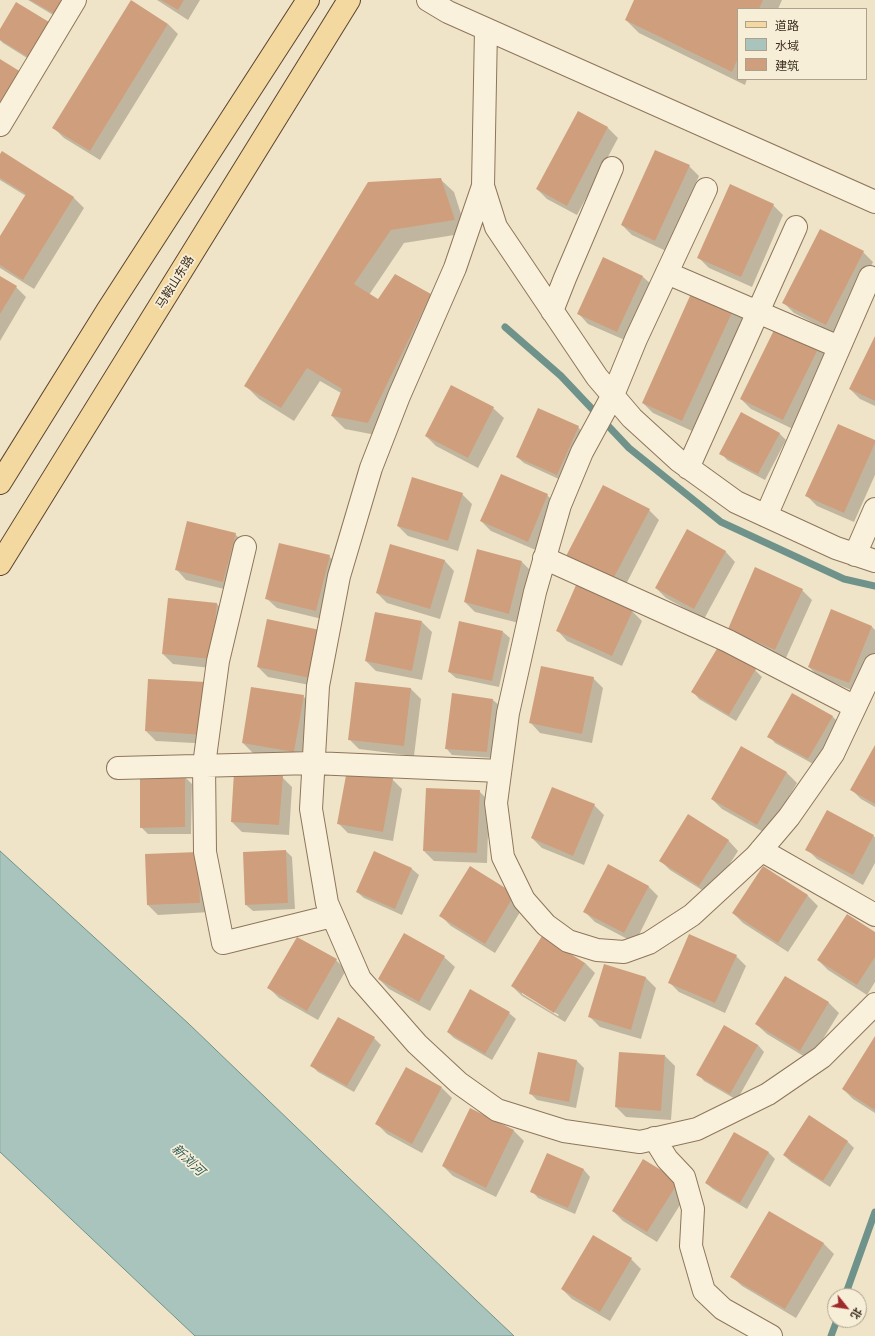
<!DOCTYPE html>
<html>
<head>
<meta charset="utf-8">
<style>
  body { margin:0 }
  #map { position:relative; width:875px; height:1336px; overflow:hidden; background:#f0e4c8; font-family:"Playfair Display","Noto Sans SC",serif }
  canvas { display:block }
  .legend { position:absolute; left:737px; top:8px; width:130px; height:72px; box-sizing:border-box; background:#f7eed8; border:1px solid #ada18e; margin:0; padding:5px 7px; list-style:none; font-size:12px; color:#3d2e20 }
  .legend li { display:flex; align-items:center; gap:8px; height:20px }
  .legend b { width:20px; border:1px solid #ada18e }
  .north { position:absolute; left:827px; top:1288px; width:40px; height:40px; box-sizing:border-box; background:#f7eed8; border:1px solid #ada18e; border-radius:50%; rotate:120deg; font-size:11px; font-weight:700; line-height:16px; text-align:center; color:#3d2e20 }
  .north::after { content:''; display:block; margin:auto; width:14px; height:18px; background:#9e2a2b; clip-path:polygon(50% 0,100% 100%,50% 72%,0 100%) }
</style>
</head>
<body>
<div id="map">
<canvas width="875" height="1336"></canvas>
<ul class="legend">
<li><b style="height:5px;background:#f3d9a0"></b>道路</li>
<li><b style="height:11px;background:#a9c4bc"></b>水域</li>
<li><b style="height:11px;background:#cf9f7d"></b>建筑</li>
</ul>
<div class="north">北</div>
</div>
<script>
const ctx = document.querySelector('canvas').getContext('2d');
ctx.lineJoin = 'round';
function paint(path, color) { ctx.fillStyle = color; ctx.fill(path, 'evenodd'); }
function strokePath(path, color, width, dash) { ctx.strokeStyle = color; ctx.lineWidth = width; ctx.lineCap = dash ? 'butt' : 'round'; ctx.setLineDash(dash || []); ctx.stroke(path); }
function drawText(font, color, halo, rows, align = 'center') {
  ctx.font = font + ' "Playfair Display","Noto Sans SC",serif'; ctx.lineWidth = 3.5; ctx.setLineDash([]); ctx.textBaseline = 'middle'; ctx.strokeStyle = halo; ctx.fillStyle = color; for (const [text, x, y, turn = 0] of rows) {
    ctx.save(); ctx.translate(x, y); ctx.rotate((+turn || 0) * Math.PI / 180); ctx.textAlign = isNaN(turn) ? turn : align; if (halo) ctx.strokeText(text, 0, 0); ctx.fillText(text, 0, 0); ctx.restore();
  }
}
const water = new Path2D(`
  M0 851 189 1024 476 1300 514 1336H195L0 1152Z`);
const shadow = new Path2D(`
  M28 0H75L63 21Z
  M157 0H200L188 20Z
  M635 0H782L778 9H738V79H747L745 85 639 33 626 20Z
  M168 24 178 34 100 160 64 138 54 128Z
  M0 31 35 63 3 43 0 40Z
  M578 112 608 128 618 138 577 215 547 199 537 189Z
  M2 153 74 198 84 208 34 289 0 268V238L26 196 0 180V156Z
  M689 166 699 176 666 251 632 235 622 225Z
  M440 179 454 192 467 233 404 243 369 295 378 300 396 275 431 295 444 308 381 436 345 429 332 416 341 393 320 381 294 421 259 399 246 386 368 183Z
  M773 205 783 215 752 287 709 268 699 258Z
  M863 252 873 262 837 335 794 313 784 303Z
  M642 276 653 286 627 341 588 324 578 313Z
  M0 277 16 287 26 297 0 341Z
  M695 289 744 317 692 431 653 413 643 403Z
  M875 338V406L860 399 850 389Z
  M819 348 829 358 793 429 751 409 741 399Z
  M493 408 504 418 478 468 436 446 426 436Z
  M578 427 585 434 563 481 524 463 517 457Z
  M779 433 786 440 765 480 727 460 721 453Z
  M875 441V475L854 522 817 506 807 496Z
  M462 494 472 504 458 551 408 536 398 526Z
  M547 495 557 505 538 551 491 531 481 521Z
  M649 510 659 520 622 592 576 568Z
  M235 534 245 544 233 591 186 580 176 569Z
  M725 551 735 562 704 619 666 598 656 588Z
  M329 556 339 567 326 620 277 608 266 598Z
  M444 560 454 571 440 619 387 603 377 593Z
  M522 562 532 572 519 623 475 612 465 602Z
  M802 590 812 600 785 660 739 639 729 629Z
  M217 604 227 614 221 669 173 664 163 654Z
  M632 611 642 621 622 666 567 641 557 630Z
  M268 620 320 687 268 677 258 667Z
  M422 622 432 632 422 680 376 671 366 661Z
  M871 626 875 630V652L859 693 819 677 809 667Z
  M503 632 510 638 499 687 456 678 449 672Z
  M718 648 755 670 762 677 736 721 699 699 693 692Z
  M593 678 603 688 592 743 540 733 530 722Z
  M149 680 213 744 156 741 146 731Z
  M356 683 411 689 421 699 414 756 359 749 349 739Z
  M303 696 313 706 304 761 253 753 243 743Z
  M493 700 500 706 493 758 452 755 446 748Z
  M832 716 839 723 815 765 775 743 769 736Z
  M741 747 787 773 797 783 767 834 722 809 712 799Z
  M875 747V807L861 799 851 789Z
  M185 777 192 784 191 834H148L141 827Z
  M282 777 292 787 289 835 242 832 232 822Z
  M392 779 402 789 393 841 348 833 338 823Z
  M479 791 489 801 487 863 434 861 424 851Z
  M594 805 604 815 584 865 542 848 532 838Z
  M828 811 875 837V863L863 885 817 859 807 849Z
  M728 840 738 851 710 895 670 870 660 860Z
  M286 851 292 857 295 909 253 911 246 905Z
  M374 852 412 869 419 875 402 915 364 898 357 892Z
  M197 853 210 912 158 915 148 905Z
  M763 867 808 896 818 906 788 952 743 923 733 913Z
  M470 868 525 904 495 953 451 926 441 916Z
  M648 886 658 896 635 943 595 922 585 912Z
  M875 933V982L867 995 828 970 818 960Z
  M736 956 746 966 725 1013 679 992 669 982Z
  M444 957 455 967 430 1011 389 989 379 979Z
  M336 960 346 970 318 1020 279 998 269 988Z
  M585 963 595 973 565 1022 522 996 512 986ZM522 992 559 1015 558 1016 522 994Z
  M605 965 646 978 656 988 641 1039 600 1027 590 1017Z
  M785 977 829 1003 839 1013 810 1060 767 1034 756 1024Z
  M509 1013 516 1019 492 1060 454 1038 448 1032Z
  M725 1027 758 1045 764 1052 737 1100 704 1081 698 1074Z
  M374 1038 381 1045 354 1092 318 1072 311 1065Z
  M875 1038V1113L853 1099 843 1089Z
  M539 1054 577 1061 584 1068 576 1108 537 1100 531 1094Z
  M665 1056 675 1066 671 1120 626 1117 616 1107Z
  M442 1088 452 1098 422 1153 387 1134 377 1124Z
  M471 1109 514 1131 524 1141 496 1197 453 1176 443 1166Z
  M809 1117 848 1142 854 1148 830 1187 791 1162 784 1155Z
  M734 1133 769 1153 775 1159 747 1209 713 1189 706 1183Z
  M547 1155 584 1170 590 1177 575 1214 538 1198 532 1191Z
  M644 1160 688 1192 657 1242 623 1221 613 1211Z
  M769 1212 824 1244 834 1254 796 1318 742 1286 731 1276Z
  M631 1259 641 1269 610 1321 572 1299 562 1289Z`);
const stream = new Path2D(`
  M505 327 561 376 629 448 721 522 844 579 875 586
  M845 1296 875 1212
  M831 1336 837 1320`);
const building = new Path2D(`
  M30 0H64L56 15Z
  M131 0 168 24 90 151 52 128Z
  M161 0H184L178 10Z
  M634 0H763L759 9H738V58L732 72 625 20Z
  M16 2 49 22 28 57 0 40V29Z
  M0 59 21 72 0 107Z
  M578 111 608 127 567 206 536 189Z
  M655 150 690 165 655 241 621 225Z
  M2 151 74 197 23 280 0 265V236L26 194 0 178V154Z
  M441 178 455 220 391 230 354 284 378 299 395 274 431 294 368 423 331 416 342 389 307 368 281 408 244 386 368 182Z
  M730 184 774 204 741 277 697 258Z
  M820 229 864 251 826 325 782 303Z
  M603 257 643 276 617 332 577 314Z
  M0 276 17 286 0 314Z
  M694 287 735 306 682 421 642 403Z
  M776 326 819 347 783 420 740 399Z
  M875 336V401L849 389Z
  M451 385 494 407 468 458 425 436Z
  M538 408 579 426 557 475 516 457Z
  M741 412 780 433 758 474 719 454Z
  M838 424 875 440V443L844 513 805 496Z
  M501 474 548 494 528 542 480 521Z
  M412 477 463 493 448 541 397 526Z
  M603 485 650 509 611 583 565 558Z
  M187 521 236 533 223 582 175 570Z
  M687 529 726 551 694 609 655 588Z
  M279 543 330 555 316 611 265 599Z
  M390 544 445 560 430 609 376 593Z
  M477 549 522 561 509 614 464 602Z
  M755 567 803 589 775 650 728 629Z
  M576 585 633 610 612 656 556 631Z
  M168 598 217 603 211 659 162 654Z
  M831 609 872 626 849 683 808 667Z
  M375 612 422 621 412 671 365 661Z
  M267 619 320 630 310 678 257 667Z
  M459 621 503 631 492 681 448 672Z
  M718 647 756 669 729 715 691 692Z
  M541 666 594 677 582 734 529 723Z
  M148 679 206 682 203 735 145 731Z
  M355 682 411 688 404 746 348 740Z
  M251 687 304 695 294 752 242 743Z
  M452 693 493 699 487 752 445 749Z
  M792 693 833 716 808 759 767 737Z
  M875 745V804L850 790Z
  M741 746 787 772 757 825 711 799Z
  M347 770 393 778 383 832 337 824Z
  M234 772 283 776 279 825 231 822Z
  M140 776H185V827L140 828Z
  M552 787 595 804 573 856 531 838Z
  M426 788 480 790 477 853 423 851Z
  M827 810 874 835 853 875 805 850Z
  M688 814 729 840 699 886 659 861Z
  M286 850 288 903 245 905 243 852Z
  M374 851 412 868 395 909 356 892Z
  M198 852 200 903 147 905 145 854Z
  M608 864 649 886 624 933 583 912Z
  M470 866 515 894 485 944 439 916Z
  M763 866 808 895 778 943 732 913Z
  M847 914 875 932V957L857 985 817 960Z
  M404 933 445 956 419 1002 378 979Z
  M689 934 737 955 715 1003 668 983Z
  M542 936 585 963 554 1013 511 986Z
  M297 937 337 959 307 1011 267 988Z
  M604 964 646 977 631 1030 588 1017Z
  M785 976 829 1002 800 1051 755 1024Z
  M470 989 510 1012 485 1054 447 1032Z
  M338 1017 375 1037 347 1086 310 1066Z
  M724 1025 758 1045 730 1094 696 1075Z
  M875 1036V1110L842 1089Z
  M538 1052 577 1060 569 1102 529 1094Z
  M619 1052 665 1055 661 1111 615 1107Z
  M406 1067 442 1087 412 1144 375 1124Z
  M470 1108 514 1130 486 1188 442 1166Z
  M809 1115 848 1141 823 1181 783 1155Z
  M734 1132 769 1152 740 1203 705 1183Z
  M547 1153 584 1169 568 1208 530 1192Z
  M643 1159 679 1181 647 1232 612 1211Z
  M769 1211 824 1243 785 1309 730 1277Z
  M593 1235 632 1258 600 1312 561 1289Z`);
const minor = new Path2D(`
  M428 0 448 12 875 202
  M486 29 483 186 496 227 597 377 632 418 678 460 736 502 836 548 875 561
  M0 125 75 0
  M483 186 455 268 399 396 371 468 339 576 318 686 311 809 327 903 360 979 417 1044 459 1083 497 1110 564 1131 640 1142 697 1129 768 1094 822 1057 875 1004
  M706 189 636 339 613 395 582 452 560 505 535 592 508 713 496 803 503 857 524 900 546 925 568 941 597 950 624 952 649 943 692 915 756 856 789 817 833 754 875 665
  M667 273 839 347
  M552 311 565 278 612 168
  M688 468 796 227
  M766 516 870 277
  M245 547 218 661 204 765 205 852 223 943 332 916
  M855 555 875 509
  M544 558 728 641 855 707
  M118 768 313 763 500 771
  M761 850 875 915
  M654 1138 667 1159 684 1177 693 1209 691 1246 704 1291 723 1309 771 1336`);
const major = new Path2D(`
  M0 483 107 311 308 0
  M0 564 349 0`);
const streetNames = [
  ["马鞍山东路",175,282,-58]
];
const waterNames = [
  ["新浏河",188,1160,43]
];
paint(water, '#a9c4bc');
strokePath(water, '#6f938a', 1);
paint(shadow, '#0003');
strokePath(stream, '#6f938a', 7);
paint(building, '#cf9f7d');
strokePath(minor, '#8d765c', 24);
strokePath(major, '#5b4430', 24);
strokePath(minor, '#faf1dc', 22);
strokePath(major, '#f3d9a0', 22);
drawText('12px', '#3d2e20', '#f7eed8', streetNames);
drawText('italic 13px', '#2f5d5a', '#f7eed8', waterNames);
</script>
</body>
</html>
